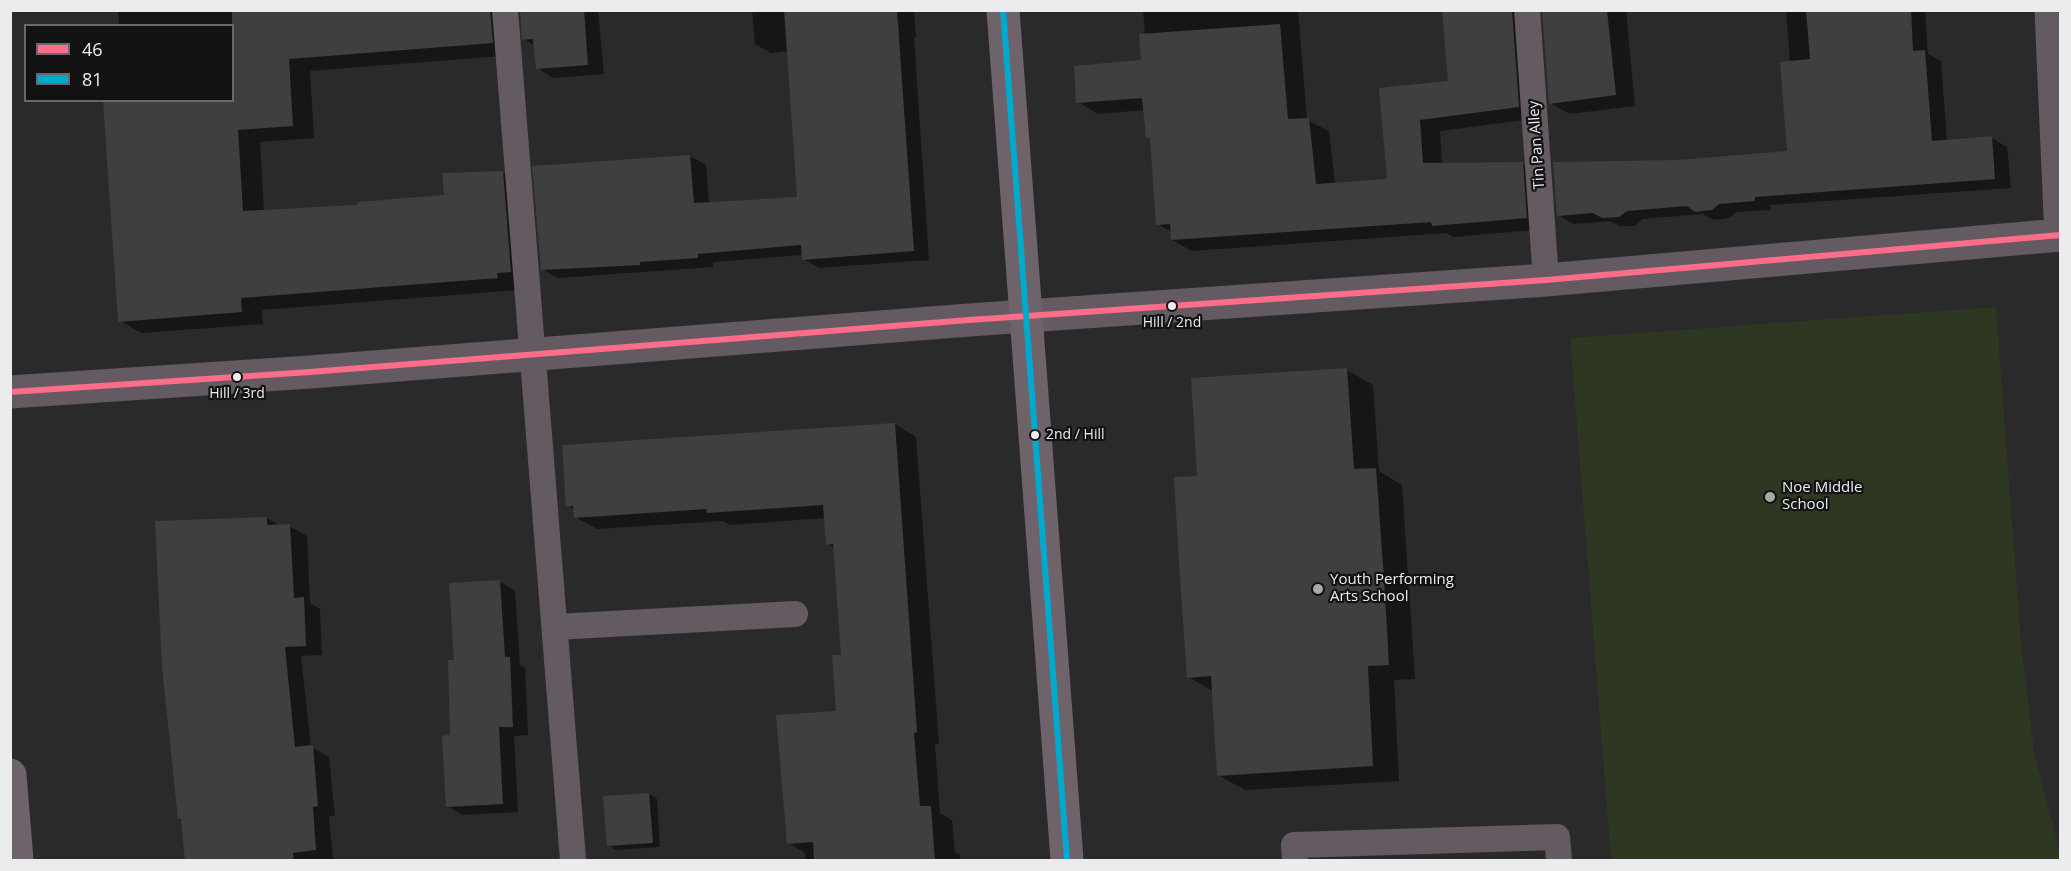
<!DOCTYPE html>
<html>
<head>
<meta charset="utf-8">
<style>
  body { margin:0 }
  #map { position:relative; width:2071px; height:871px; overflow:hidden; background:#2a2a2b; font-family:"Open Sans",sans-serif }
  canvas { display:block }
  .frame { position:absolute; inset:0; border:12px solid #ececee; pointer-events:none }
  .legend { position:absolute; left:24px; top:24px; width:210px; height:78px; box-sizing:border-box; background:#121213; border:2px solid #69696b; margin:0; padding:8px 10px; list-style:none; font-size:18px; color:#ececee }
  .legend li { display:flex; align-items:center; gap:12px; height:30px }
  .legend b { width:30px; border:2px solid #69696b }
</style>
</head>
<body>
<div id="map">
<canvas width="2071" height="871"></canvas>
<div class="frame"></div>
<ul class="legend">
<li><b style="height:8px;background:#fb6d88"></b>46</li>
<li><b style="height:8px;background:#00a9ce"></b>81</li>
</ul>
</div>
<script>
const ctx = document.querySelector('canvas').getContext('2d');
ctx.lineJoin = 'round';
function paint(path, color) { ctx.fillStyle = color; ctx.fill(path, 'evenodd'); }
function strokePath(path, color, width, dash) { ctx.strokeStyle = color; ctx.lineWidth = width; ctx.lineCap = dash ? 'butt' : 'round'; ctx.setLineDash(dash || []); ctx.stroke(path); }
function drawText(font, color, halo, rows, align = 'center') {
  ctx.font = font + ' "Open Sans",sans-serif'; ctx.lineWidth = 4.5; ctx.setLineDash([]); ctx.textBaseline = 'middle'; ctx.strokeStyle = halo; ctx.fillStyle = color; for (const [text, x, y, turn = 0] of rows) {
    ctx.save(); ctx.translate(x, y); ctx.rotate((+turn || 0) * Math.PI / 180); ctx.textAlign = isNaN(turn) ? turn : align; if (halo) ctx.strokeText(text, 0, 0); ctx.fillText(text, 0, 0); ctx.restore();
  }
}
const green = new Path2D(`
  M1996 307 2021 643 2034 752 2060 852V860H1611L1570 338Z`);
const shadow = new Path2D(`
  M118 10H501L514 55 310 71 314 138 260 142 264 211 357 206 446 196 502 172 525 185 519 290 262 310 263 324 142 333 120 321 232 100V26H119Z
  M522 10H598L604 74 553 78 537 68 535 46 524 39Z
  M752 10H914L916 38H914L929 260 819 268 803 259V255L713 262V267L558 278 542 269 534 167 690 156 706 165 709 204 799 199 789 51 771 53 755 44Z
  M1143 10H1298L1307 120 1329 131 1335 184 1389 180 1381 89 1449 83 1444 10H1538L1539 118 1440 131 1442 164 1522 163 1543 175 1546 229 1453 237 1447 233 1192 251 1172 240V232L1158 224 1151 139 1148 137 1145 110 1098 114 1078 102 1143 62 1145 35Z
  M1544 10H1626L1635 106 1570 114 1550 103Z
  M1786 10H1925L1928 54 1941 61 1947 141 1992 138 2007 147 2011 188 1770 205 1771 210 1736 212 1729 218 1713 220 1703 214 1643 219 1635 226H1619L1610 221 1574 224 1558 215 1679 162 1789 152 1790 62Z
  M1347 370 1373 385 1379 471 1402 485 1415 679 1394 680 1399 781 1245 790 1218 775 1213 691 1188 677 1199 477Z
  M895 424 916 437 939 744H935L940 813 952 820 955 852 960 855V860H805V853L789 843 837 712 842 656 835 548 827 544 825 518 730 525 723 521 597 529 575 517V510L567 506Z
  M267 518 280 526H289L307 536 310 603 320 609 322 655 301 656 311 747 329 757 335 816H329L333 860H186L182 820 179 818Z
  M499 581 515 591 520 665 525 668 528 735 514 736 518 812 463 815 447 806 455 661Z
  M649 794 657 799 660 847 616 850 608 845Z`);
const building = new Path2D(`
  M232 10H490L493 43 289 59 293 126 238 130 243 211 356 205 358 202 444 195 442 173 503 171 511 272 497 273 498 278 241 298 242 312 118 322 103 100H232Z
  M520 10H584L588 65 536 69 533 39 522 40Z
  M784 10H897L914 251 802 260 801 245 698 254V258L640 262V265L541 270 532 166 690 155 694 203 797 197Z
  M1442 10H1512L1519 107 1420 120 1423 163 1523 162 1527 218 1432 226 1431 222 1171 240 1170 224 1156 225 1150 138H1146L1142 98 1076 103 1074 66 1141 60 1139 34 1280 24 1288 119 1309 118 1316 184 1387 179 1379 88 1448 81Z
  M1542 10H1607L1616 95 1549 104Z
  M1806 10H1911L1913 51 1925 50 1932 141 1992 136 1995 179 1755 197V201L1719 204 1712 210 1695 212 1687 206 1627 211 1619 217 1602 218 1593 213 1557 216 1553 162 1679 160 1787 151 1780 62 1810 59Z
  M1347 368 1354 469 1376 468 1384 579 1389 665 1368 666 1373 766 1217 776 1211 676 1187 678 1179 564 1174 477 1197 476 1191 378Z
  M895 423 917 732 914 733 920 806H931L935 861H814L813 842 787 844 776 715 836 711 832 655H841L833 544 826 545 823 505 707 513 706 509 574 518 573 506 566 507 562 445Z
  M267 517V525L290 524 294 598 304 597 306 646 285 647 295 747 313 745 318 806 313 807 316 850 293 853 294 861H185L181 819H178L162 667 155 521Z
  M500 580 505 657H510L513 727H499L503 804 446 807 442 736 450 735 448 660H454L449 583Z
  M649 793 653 843 607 846 603 796Z`);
const service = new Path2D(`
  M505 10 573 860
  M1527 10 1546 280
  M555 627 795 614
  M1295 860 1294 845 1557 837 1559 860`);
const tertiary = new Path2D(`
  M2051 10 2060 215
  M10 392 310 372 969 320 1546 280 2060 235`);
const primary = new Path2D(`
  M1003 10 1067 860
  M10 775 17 860`);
const bus1 = new Path2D(`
  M10 392 310 372 969 320 1546 280 2060 235`);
const bus2 = new Path2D(`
  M1003 10 1067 860`);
const markers = [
  [1172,306,5,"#ececee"],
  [237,377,5,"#ececee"],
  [1035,435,5,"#ececee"],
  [1770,497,6,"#a8a8aa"],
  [1318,589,6,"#a8a8aa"]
];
const busNames = [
  ["Hill / 2nd",1172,323],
  ["Hill / 3rd",237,394],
  ["2nd / Hill",1046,435,"left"]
];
const streetNames = [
  ["Tin Pan Alley",1537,145,-94]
];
const poiNames = [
  ["Noe Middle",1782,488],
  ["School",1782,505],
  ["Youth Performing",1330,580],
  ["Arts School",1330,597]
];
paint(green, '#2d3721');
paint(shadow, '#0007');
paint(building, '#3f3f40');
strokePath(service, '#645a61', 26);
strokePath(tertiary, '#645a61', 33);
strokePath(primary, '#6e636b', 33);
strokePath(bus1, '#fb6d88', 6);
strokePath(bus2, '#00a9ce', 6);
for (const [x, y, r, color] of markers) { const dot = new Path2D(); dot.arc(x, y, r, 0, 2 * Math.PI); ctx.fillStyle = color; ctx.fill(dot); strokePath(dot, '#121213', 2); }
drawText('14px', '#ececee', '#121213', busNames);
drawText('15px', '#ececee', '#121213', streetNames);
drawText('15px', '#ececee', '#121213', poiNames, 'left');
</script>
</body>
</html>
